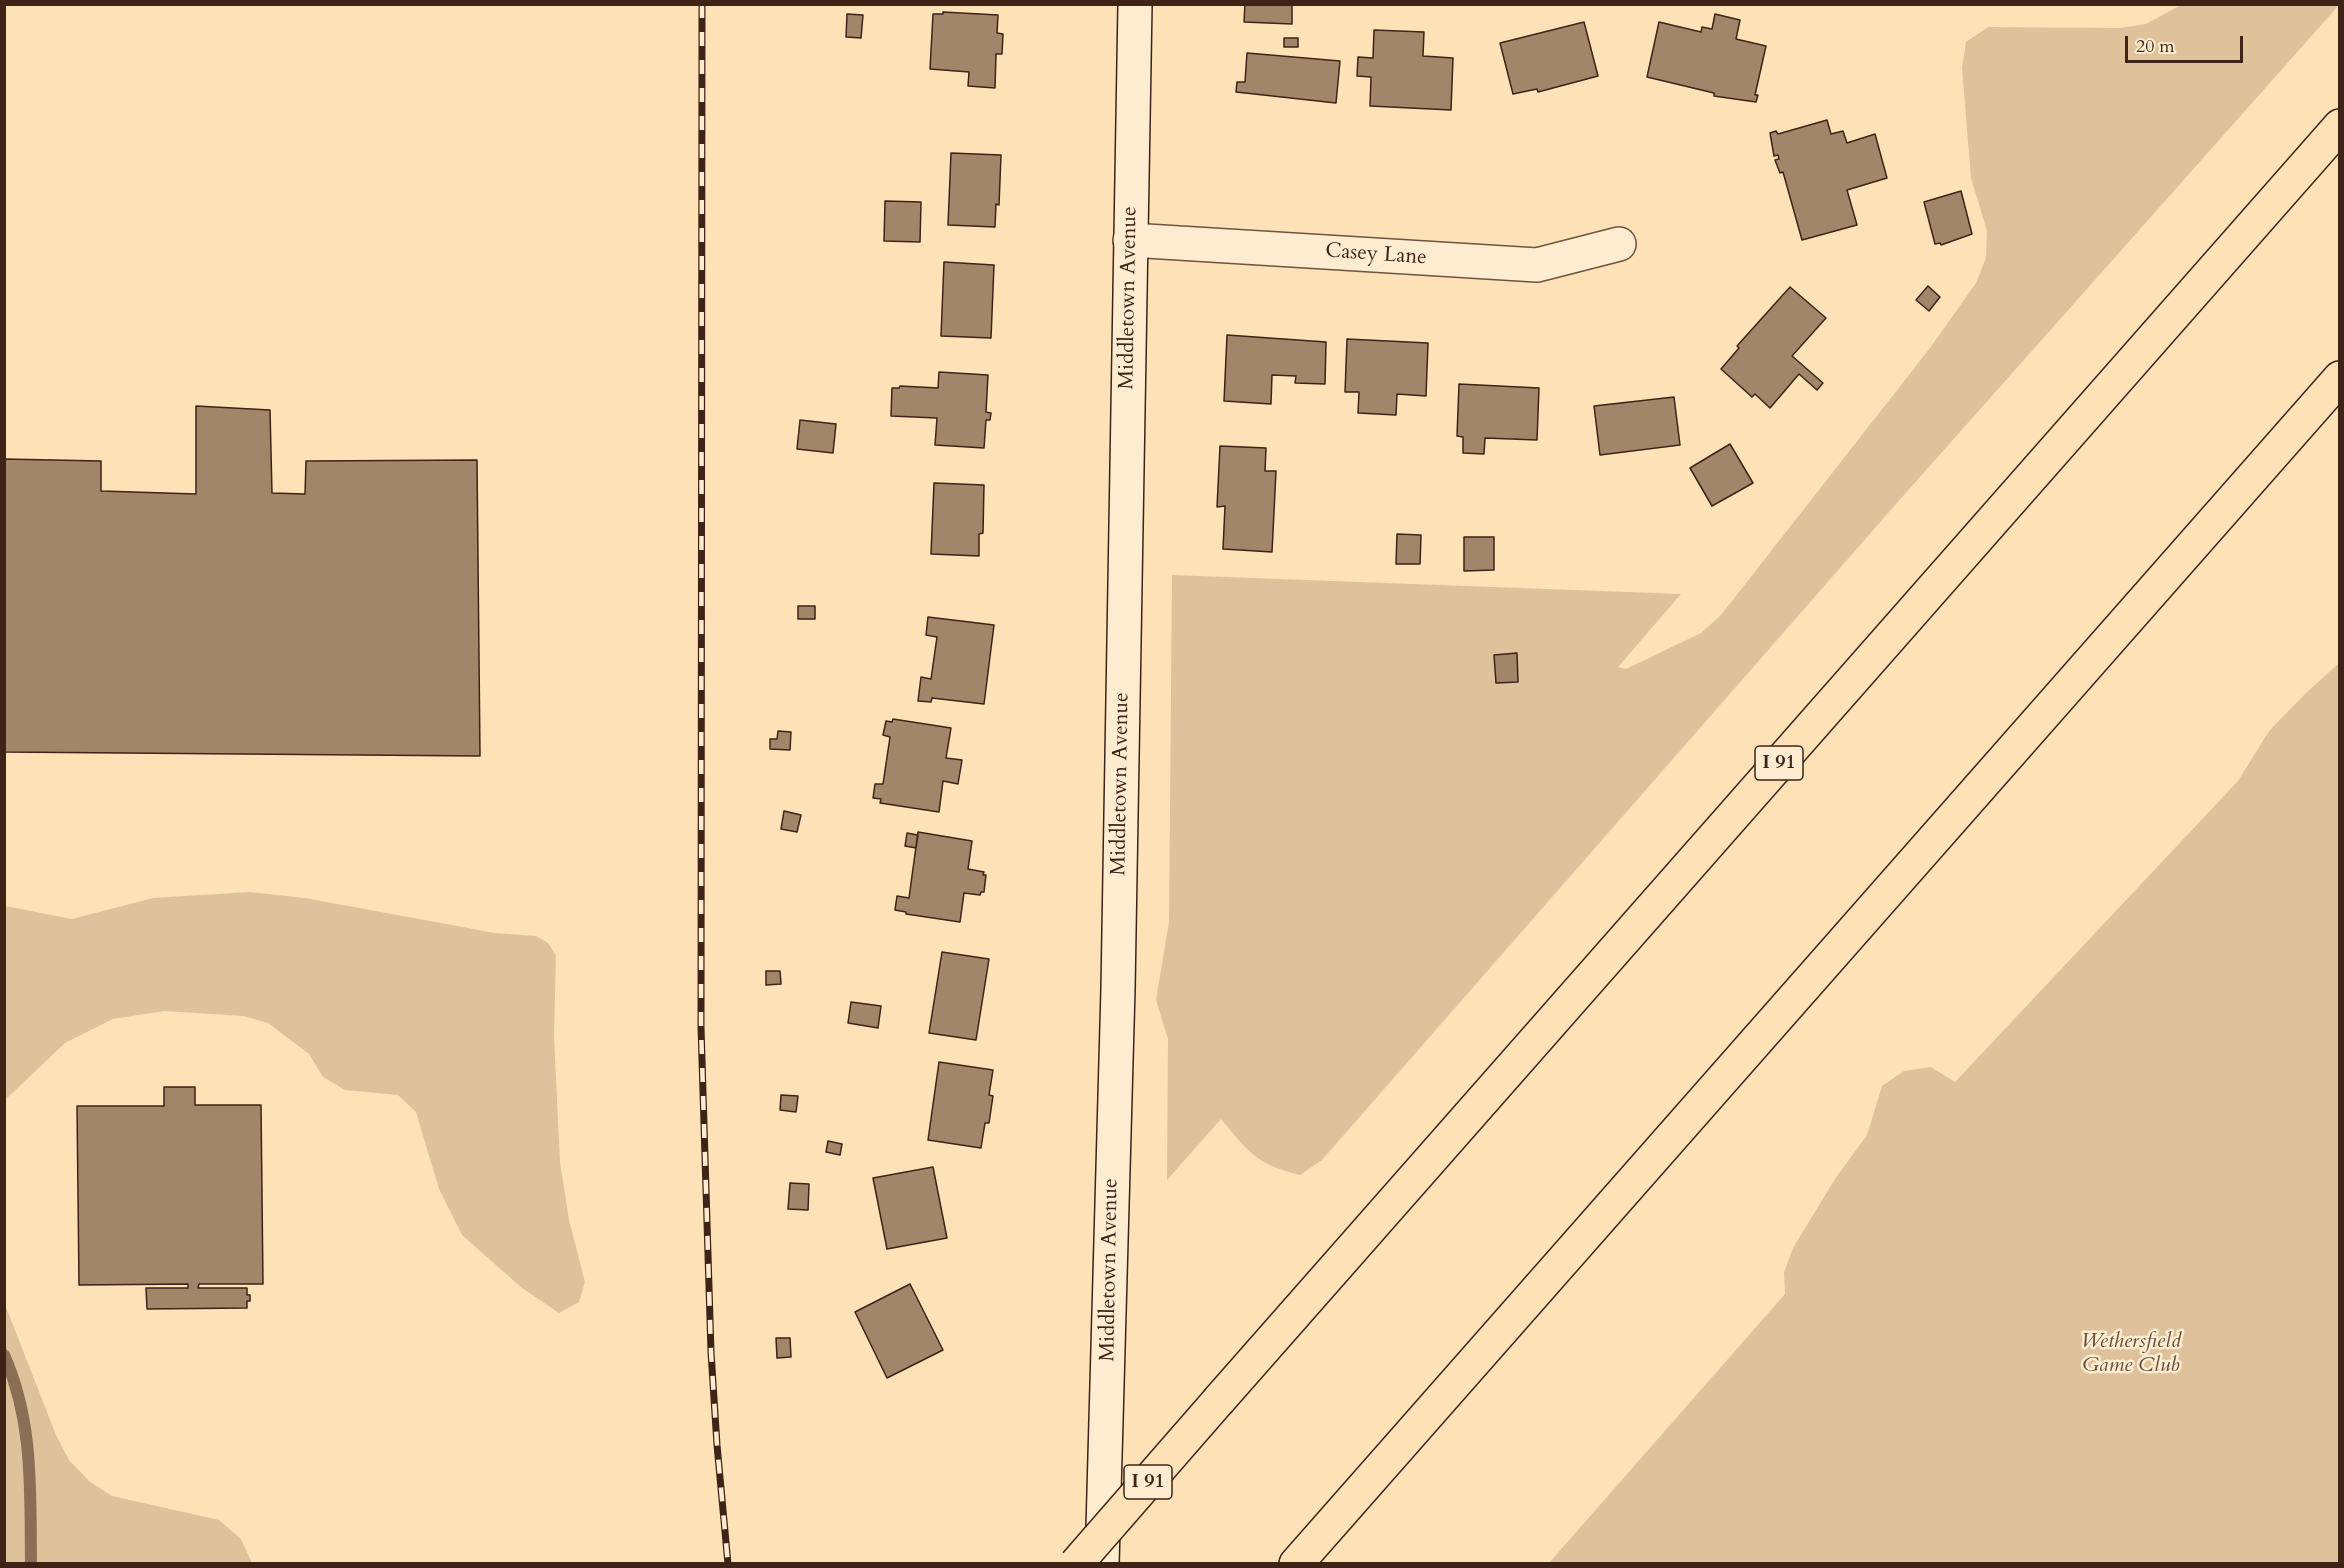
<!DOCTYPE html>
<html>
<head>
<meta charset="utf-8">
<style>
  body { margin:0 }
  #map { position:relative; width:2344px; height:1568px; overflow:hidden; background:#fee2b7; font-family:Cardo,serif }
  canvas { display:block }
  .frame { position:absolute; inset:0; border:6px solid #3e2316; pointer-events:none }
  .scale { position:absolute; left:2125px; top:36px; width:118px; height:27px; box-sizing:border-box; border:3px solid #3e2316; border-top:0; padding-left:8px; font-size:18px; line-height:21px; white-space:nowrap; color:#3e2316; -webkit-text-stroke:4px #feecd0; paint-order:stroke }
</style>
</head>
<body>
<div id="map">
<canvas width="2344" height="1568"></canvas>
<div class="frame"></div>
<div class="scale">20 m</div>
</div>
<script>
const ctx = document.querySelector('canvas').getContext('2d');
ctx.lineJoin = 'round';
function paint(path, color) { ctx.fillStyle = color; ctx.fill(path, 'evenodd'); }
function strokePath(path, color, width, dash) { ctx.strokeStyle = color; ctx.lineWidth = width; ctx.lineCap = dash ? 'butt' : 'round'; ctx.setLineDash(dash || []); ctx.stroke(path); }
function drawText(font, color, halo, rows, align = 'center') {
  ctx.font = font + ' Cardo,serif'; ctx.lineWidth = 5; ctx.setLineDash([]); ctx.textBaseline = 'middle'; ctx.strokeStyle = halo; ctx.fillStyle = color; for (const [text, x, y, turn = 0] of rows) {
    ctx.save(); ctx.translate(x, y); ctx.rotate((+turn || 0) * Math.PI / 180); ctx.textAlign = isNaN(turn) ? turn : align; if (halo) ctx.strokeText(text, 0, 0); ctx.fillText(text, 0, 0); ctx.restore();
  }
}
const green = new Path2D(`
  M2181 5H2339L1896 504 1322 1160 1300 1175C1255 1164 1249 1152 1221 1119L1167 1180 1168 1039 1156 1000 1169 922 1172 575 1681 594 1618 667 1626 669 1701 633 1721 615 1930 348 1976 283 1986 258 1987 231 1971 178 1962 68 1966 42 1988 27 2120 28 2146 24Z
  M2339 663V1563H1549L1785 1294 1784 1272 1793 1248 1835 1179 1867 1135 1882 1086 1904 1071 1931 1067 1955 1082 2238 781 2269 731 2305 694Z
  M250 892 305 898 495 933 536 936 548 943 556 955 554 1036 560 1162 569 1220 585 1282 579 1302 559 1313 522 1288 462 1235 439 1189 416 1112 398 1095 345 1090 323 1077 309 1054 268 1023 243 1016 164 1011 113 1019 65 1043 5 1100V906L72 919 153 898Z
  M4 1302 56 1435 69 1460 89 1481 112 1496 219 1520 241 1539 252 1563H5Z`);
const stream = new Path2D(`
  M4 1355C34 1422 30 1492 31 1564`);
const building = new Path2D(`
  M1245 4H1292V24L1244 22Z
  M943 12 998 15 997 33 1003 34 1002 54H996L995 88 968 86 969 72 930 69 933 14H943Z
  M847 14 863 15 861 38 846 37Z
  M1715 14 1740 20 1736 39 1766 46 1755 95H1758L1756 102 1714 96V93L1647 77 1659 22 1701 32 1702 27 1712 29Z
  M1584 22 1598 76 1538 92 1537 89 1513 94 1500 43Z
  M1374 30 1424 32 1423 56 1453 58 1451 110 1370 106 1371 77 1357 76 1358 57 1373 58Z
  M1284 38H1298V47H1284Z
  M1247 53 1340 61 1336 103 1236 92 1237 82H1245Z
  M1827 120 1831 134 1843 131 1847 143 1875 134 1887 178 1847 190 1857 225 1802 240 1783 172 1780 173 1775 160 1779 159 1778 155 1774 156 1770 133 1776 131 1778 134Z
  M951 153 1001 155 999 205 996 204 995 227 948 225Z
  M1961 191 1972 234 1941 245 1940 243 1935 244 1924 202Z
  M885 201 921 202 920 242 884 241Z
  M944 262 994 265 991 338 941 336Z
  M1928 286 1940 297 1929 311 1916 300Z
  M1790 287 1826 318 1792 356 1823 383 1817 390 1799 374 1770 408 1755 394 1752 397 1721 369 1739 348 1737 346Z
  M1227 335 1326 342 1325 384 1295 383 1296 376 1272 375 1271 404 1224 401Z
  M1347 339 1428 343 1426 396 1397 394 1396 415 1358 413 1359 392H1345Z
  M939 372 988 375 986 412 991 413 990 420H986L984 448 935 445 937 418 891 416 892 388H899L900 386 938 388Z
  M1459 384 1539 388 1537 440 1485 438 1484 454 1463 453V437L1457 436Z
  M1674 397 1680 445 1600 455 1594 406Z
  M196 406 270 410 272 493 305 494 306 461 477 460 480 756 4 752V459L101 461V491L196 494Z
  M800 420 836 424 833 453 797 449Z
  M1730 444 1753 483 1712 506 1690 468Z
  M1220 446 1266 448 1265 471H1276L1272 552 1223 549 1225 506 1217 507Z
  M934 483 984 485 983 533 979 534V556L931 554Z
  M1397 534 1421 535 1420 564H1396Z
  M1464 537H1494V570L1464 571Z
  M798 606H815V619H798Z
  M928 617 994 625 984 704 932 698 931 702 918 701 921 677 931 679 937 637 926 635Z
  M1517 653 1518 682 1496 683 1494 655Z
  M893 719 951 728 946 758 962 760 958 784 943 781 939 812 880 803 881 799 873 798 875 784H883L890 737 883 735 886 721 892 722Z
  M778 731 791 732 790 750 770 749V739H777Z
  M784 811 801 815 797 832 781 829Z
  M918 832 972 841 968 869 984 872 983 875H986L984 892H981L980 895 964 893 960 922 906 914V912L895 910 897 896 909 898Z
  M907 833 918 835 916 848 905 846Z
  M942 952 989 959 976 1040 929 1033Z
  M766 971H780L781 984 766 985Z
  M851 1002 881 1006 878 1028 848 1023Z
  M939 1062 993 1070 989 1095 993 1096 989 1123H985L981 1148 928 1140Z
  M164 1087H195V1105H261L263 1284H199L198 1288H247V1295H250V1301H247V1308L147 1309 146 1288H188V1284L79 1285 77 1106H164Z
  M781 1095 798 1096 796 1112 780 1110Z
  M828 1141 842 1144 840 1155 826 1152Z
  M933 1167 947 1238 887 1249 873 1178Z
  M790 1183 809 1184 808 1210 788 1209Z
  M910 1284 943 1350 887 1378 855 1312Z
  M776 1338H790L791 1357 777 1358Z`);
const street = new Path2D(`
  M1130 240 1537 265 1619 244`);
const secondary = new Path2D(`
  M1102 1564 1118 989 1135 4`);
const highway = new Path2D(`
  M1219 1400 2340 126
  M1296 1564 2340 378`);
const rail = new Path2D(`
  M702 4 701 1027 711 1352 717 1445 728 1564`);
const highwayBridge = new Path2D(`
  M1076 1564 1219 1400`);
const shields = [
  [1779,763,48],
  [1148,1482,48]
];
const shieldNames = [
  ["I 91",1779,763],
  ["I 91",1148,1482]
];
const streetNames = [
  ["Casey Lane",1376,255,4],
  ["Middletown Avenue",1129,298,-89],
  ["Middletown Avenue",1121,784,-89],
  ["Middletown Avenue",1110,1270,-89]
];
const parkNames = [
  ["Wethersfield",2131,1342],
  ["Game Club",2131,1366]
];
paint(green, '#ddc29c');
strokePath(stream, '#8a6f56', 12);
paint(building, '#a2866a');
strokePath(building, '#3e2316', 1.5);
strokePath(street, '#6e533e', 36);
strokePath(secondary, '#3e2316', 36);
strokePath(highway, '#3e2316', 36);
strokePath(street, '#feecd0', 33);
strokePath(secondary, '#feecd0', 33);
strokePath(highway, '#fee2b7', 33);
strokePath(rail, '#3e2316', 7);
strokePath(rail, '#feecd0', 4.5, [14]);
strokePath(highwayBridge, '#3e2316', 36, []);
strokePath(highwayBridge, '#fee2b7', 33);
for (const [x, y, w] of shields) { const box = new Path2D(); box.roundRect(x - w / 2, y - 17, w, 34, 4.5); ctx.fillStyle = '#feecd0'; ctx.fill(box); strokePath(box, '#3e2316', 1.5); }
drawText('bold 20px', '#3e2316', null, shieldNames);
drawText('21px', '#3e2316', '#feecd0', streetNames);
drawText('italic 21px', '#664b38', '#feecd0', parkNames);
</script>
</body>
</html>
